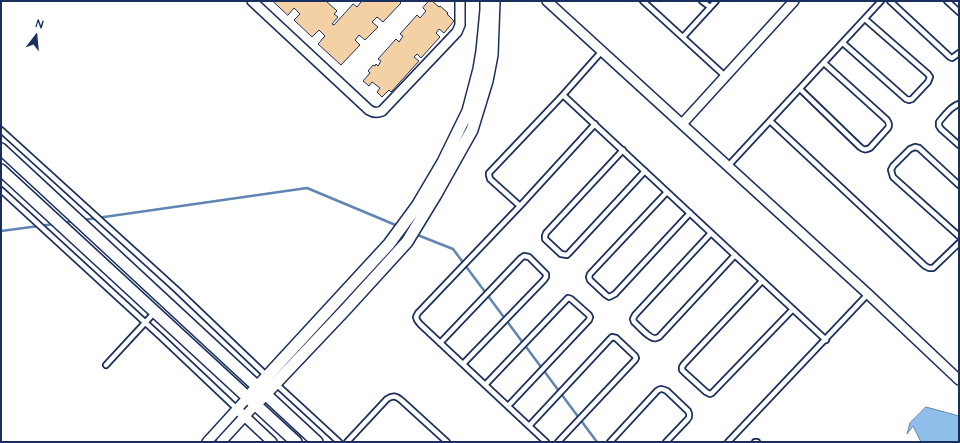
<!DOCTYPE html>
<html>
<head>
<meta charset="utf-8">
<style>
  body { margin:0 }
  #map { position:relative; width:960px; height:443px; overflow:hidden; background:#fff; font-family:"Architects Daughter",sans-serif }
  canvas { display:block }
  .frame { position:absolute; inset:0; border:2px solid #1b2f5e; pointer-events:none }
  .north { position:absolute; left:16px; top:16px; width:40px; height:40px; -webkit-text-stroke:3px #fff; paint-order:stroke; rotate:16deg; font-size:11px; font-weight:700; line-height:16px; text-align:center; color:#1b2f5e }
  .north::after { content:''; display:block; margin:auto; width:14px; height:18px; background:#1b2f5e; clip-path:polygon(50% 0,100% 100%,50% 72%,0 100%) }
</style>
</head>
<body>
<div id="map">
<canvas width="960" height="443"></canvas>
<div class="frame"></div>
<div class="north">N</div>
</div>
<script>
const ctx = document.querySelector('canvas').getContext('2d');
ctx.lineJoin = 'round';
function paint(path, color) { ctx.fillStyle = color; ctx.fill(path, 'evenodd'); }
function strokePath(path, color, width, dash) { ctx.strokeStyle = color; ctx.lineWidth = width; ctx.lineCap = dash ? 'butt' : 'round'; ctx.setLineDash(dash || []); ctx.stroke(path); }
const water = new Path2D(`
  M926 407 959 416V442H921L913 426 907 434 910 423Z`);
const stream = new Path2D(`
  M83 220 307 188 398 226
  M63 223 74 221
  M1 231 54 224
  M415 234 453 249 597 442`);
const building = new Path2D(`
  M273 1H326L337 11 334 14 338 17 332 24 334 25 353 4 357 7 361 2 360 1H399L401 3 383 22 377 17 372 22 378 27 365 40 359 35 355 40 360 45 341 65 318 44 325 36 319 30 312 37 294 20 300 14 294 8 288 15Z
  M429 1H432L439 7 440 6 448 13 447 14 454 21 444 33 439 29 436 33 440 37 421 58 417 54 414 57 419 61 391 92 389 90 382 97 377 92 380 88 372 82 369 86 363 81 370 73 368 71 373 65 375 66 376 64 378 66 381 61 378 59 396 39 399 42 403 36 400 34 417 15 420 18 426 11 423 8Z`);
const service = new Path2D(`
  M643 1 725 76
  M702 1 710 7
  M890 1 950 57 952 58 959 53
  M947 1 959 12
  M683 37 716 1
  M843 43 906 99 909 100 912 99 928 82 930 77 928 74 865 19
  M800 89 860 147C864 150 865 150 870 148L888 128C890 125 889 123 887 120L824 63
  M563 95 826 340
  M959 104C951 106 944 116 939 122V126L941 129 959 145
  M770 121 925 266 929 268H933L959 243
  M1 130 177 290 267 376
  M623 150 546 233 545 236V239L561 254 567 255 569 253 645 171
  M728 166 881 1
  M959 185 919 148 915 147 910 149 893 166 891 170 893 177 959 236
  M1 190 161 337 237 409
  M667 192 590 274 589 277 590 280 606 295 609 297 615 294 690 213
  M520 206 490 179 489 175V173L563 95 602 51
  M711 233 635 315 633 319 634 322C638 325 650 340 656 338 657 338 658 337 659 337L735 255
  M762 281 684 364 682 367V370L684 372 706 392 710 394 712 393 793 309
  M440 343 521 258 524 256 529 257 546 274V277L544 280 463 364
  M106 365 155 312
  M275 383 339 442
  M485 385 568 298 571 299 589 315 590 317 589 320 508 406
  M529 426 610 339 612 337 616 338 635 356 636 358 635 360 558 442
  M347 442 387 399C393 395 396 396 401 400L447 442
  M546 442 420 324 417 320 416 317 418 313 520 206 595 124
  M610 442 657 391C661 388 663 389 667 391L688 411C690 415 690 417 687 420L666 442
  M728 442 868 294
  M755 442H757`);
const minor = new Path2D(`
  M252 1 369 110C374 113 377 113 382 111L457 32 460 25V1
  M547 1 868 294 959 380
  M682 124 794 1
  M241 413 272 442
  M207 442 248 397
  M221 442 256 404`);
const tertiary = new Path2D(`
  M1 149 317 442
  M1 170 296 442
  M248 397 389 244 417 206 443 162 468 111 479 69 482 51 486 10V1
  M256 404 346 309 407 242 435 196 472 130 487 81 492 55 494 1`);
paint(water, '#90beea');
strokePath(water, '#6185b2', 1);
strokePath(stream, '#6185b2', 2.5);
paint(building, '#f4d0a5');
strokePath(building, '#1b2f5e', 1);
strokePath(service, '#1b2f5e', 8);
strokePath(minor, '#1b2f5e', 12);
strokePath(tertiary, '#1b2f5e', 14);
strokePath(service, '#fff', 4.5);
strokePath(minor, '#fff', 9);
strokePath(tertiary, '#fff', 11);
</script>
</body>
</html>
